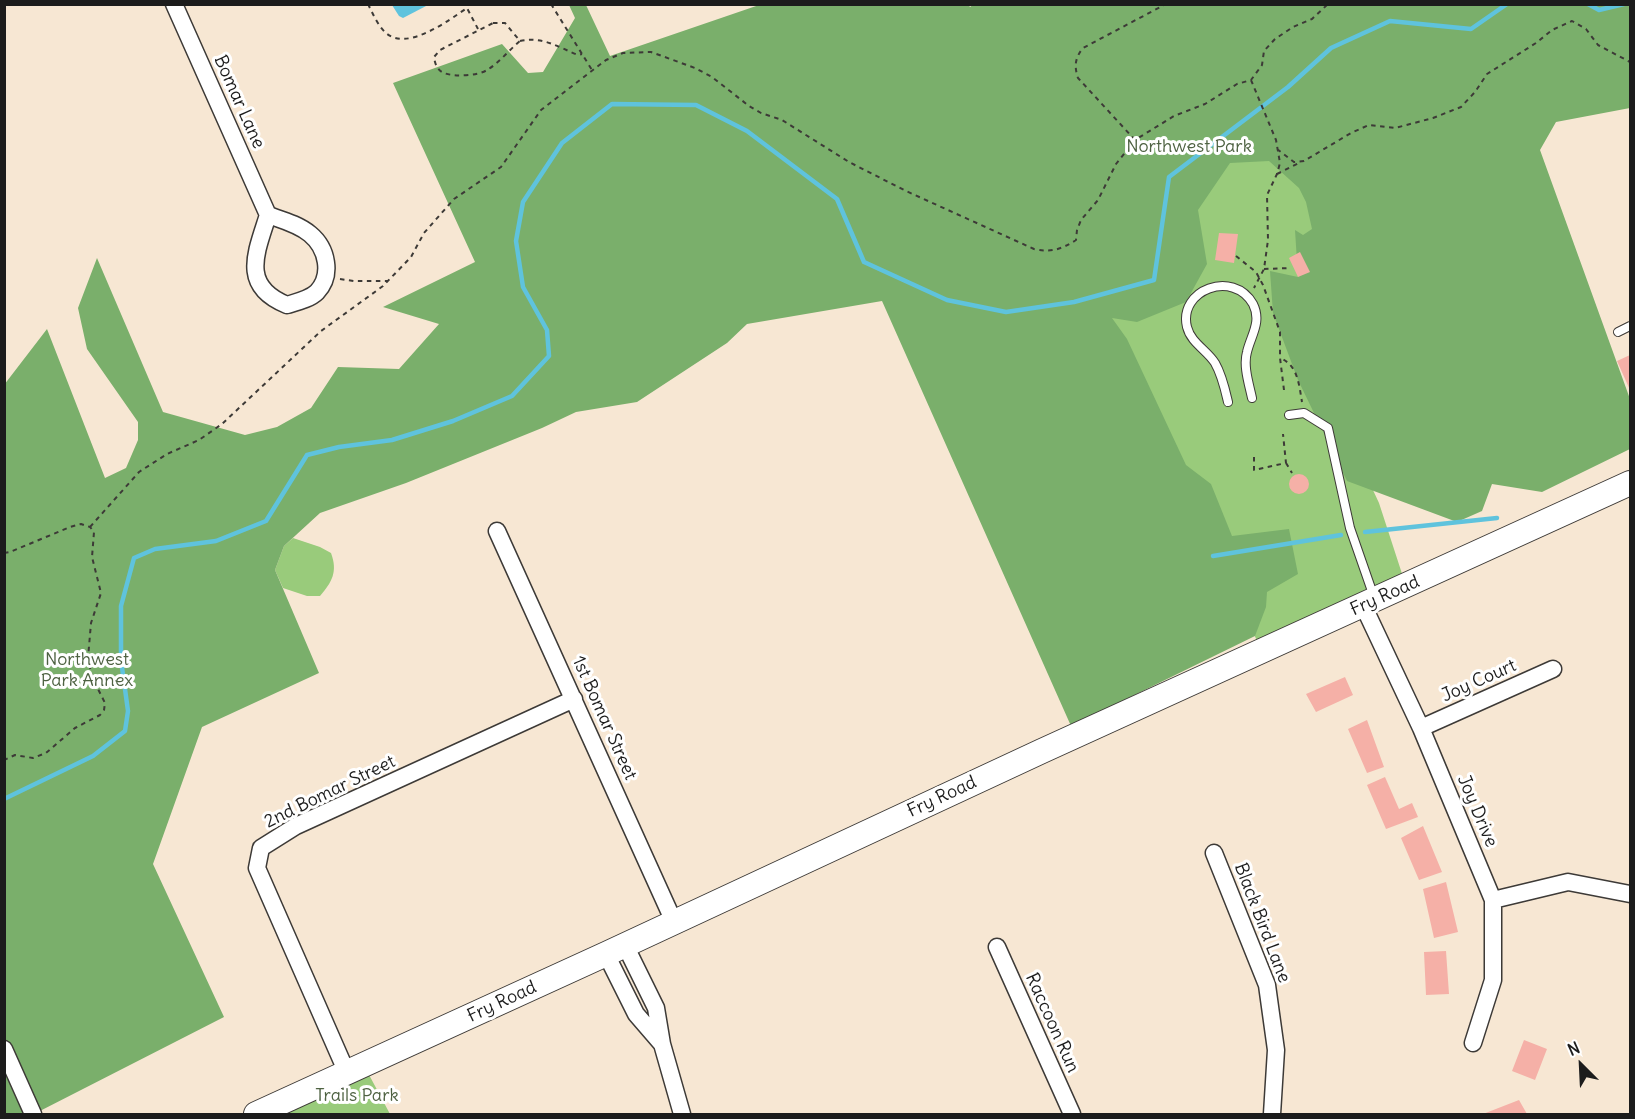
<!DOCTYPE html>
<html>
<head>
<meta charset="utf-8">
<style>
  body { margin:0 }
  #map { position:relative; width:1635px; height:1119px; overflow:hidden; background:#f7e7d3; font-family:Delius,sans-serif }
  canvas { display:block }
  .frame { position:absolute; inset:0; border:6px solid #1c1c1c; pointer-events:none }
  .north { position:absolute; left:1551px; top:1035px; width:60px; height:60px; -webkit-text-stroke:4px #fff; paint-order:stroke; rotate:336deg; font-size:16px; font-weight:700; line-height:24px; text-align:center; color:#1c1c1c }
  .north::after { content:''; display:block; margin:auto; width:21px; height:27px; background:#1c1c1c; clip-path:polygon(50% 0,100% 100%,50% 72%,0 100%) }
</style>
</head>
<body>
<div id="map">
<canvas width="1635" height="1119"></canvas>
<div class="frame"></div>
<div class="north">N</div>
</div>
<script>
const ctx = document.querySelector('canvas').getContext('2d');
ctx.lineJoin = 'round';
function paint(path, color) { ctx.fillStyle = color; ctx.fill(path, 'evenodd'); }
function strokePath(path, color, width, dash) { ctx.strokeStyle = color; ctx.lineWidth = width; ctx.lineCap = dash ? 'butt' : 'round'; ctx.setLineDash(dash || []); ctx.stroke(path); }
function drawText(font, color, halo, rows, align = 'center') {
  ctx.font = font + ' Delius,sans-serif'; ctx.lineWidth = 6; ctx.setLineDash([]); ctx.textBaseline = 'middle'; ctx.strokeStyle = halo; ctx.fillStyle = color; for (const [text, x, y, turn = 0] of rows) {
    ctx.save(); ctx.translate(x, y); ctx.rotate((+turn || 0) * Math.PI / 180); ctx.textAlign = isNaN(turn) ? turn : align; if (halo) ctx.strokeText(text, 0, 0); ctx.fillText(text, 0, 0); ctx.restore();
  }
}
const green = new Path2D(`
  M1463 5 1325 387 1379 503 1406 586 1262 652 987 44Z
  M293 538 320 547 331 553C338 572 332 582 320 596H307L283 588 275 570 284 546Z
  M367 1071 390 1114H271Z`);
const forest = new Path2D(`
  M762 4H968L970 7 974 4 1630 5V108L1556 122 1540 150 1630 399V449L1542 492 1492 484 1482 511 1457 522 1347 481 1298 380 1273 313 1270 271 1298 277 1295 230 1303 235 1312 229 1306 202 1299 188 1269 161 1230 163 1198 210 1207 264 1186 302 1137 322 1112 318 1127 339 1186 465 1211 484 1232 536 1289 529 1298 574 1267 592 1266 607 1255 636 1071 726 882 301 747 324 727 343 637 402 576 412 542 428 406 483 320 513 284 546 275 570 319 673 202 727 153 864 224 1017 34 1114H4V385L47 329 105 478 126 468 138 440V422L87 349 78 308 97 258 163 412 245 435 277 427 311 408 338 367 399 369 439 324 383 307 475 262 393 83 502 44 528 73 543 72 575 18 569 5H586L610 56Z`);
const water = new Path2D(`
  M392 5H428L403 18 399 16Z`);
const stream = new Path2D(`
  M1588 4 1599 10 1624 4
  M1365 532 1497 518
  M1213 556 1341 535
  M4 799 93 756 125 731 128 711 121 660V606L134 558 155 549 216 541 266 521 307 455 339 447 392 440 453 421 512 396 549 356 547 330 523 287 516 241 523 202 562 143 612 104 696 105 747 131 837 199 864 262 947 300 1006 312 1074 302 1154 280 1169 177 1288 87 1331 48 1390 21 1471 29 1507 4`);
const building = new Path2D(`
  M1219 233 1238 234 1234 263 1215 260Z
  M1300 252 1310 272 1298 277 1289 258Z
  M1630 355V390L1617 361Z
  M1289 484a10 10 0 1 1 20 0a10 10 0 1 1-20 0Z
  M1345 677 1353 695 1316 712 1306 694Z
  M1367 720 1384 767 1367 773 1348 729Z
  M1385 777 1399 809 1412 803 1418 817 1386 829 1367 785Z
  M1423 826 1442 872 1419 880 1401 838Z
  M1446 882 1458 932 1434 938 1423 889Z
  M1446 951 1449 994 1426 995 1424 952Z
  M1524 1040 1547 1049 1535 1080 1512 1071Z
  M1519 1100 1527 1114H1483Z`);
const path = new Path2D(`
  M368 4C373 14 378 26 386 33 407 52 449 20 467 8L478 29
  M551 4 592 70
  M493 23H505L520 41C509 50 499 63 487 70 478 76 454 77 444 73 437 70 435 64 434 57L440 50Z
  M520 41C542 36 558 47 578 55L582 54
  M1251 80 1276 140 1280 163 1277 174 1267 195 1268 240 1264 269 1254 288
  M1135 140 1078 78C1074 66 1075 58 1083 48L1166 4
  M1277 149 1294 162 1304 161 1351 133 1369 125 1395 128 1433 118 1461 107 1475 92 1487 74 1536 43 1552 30 1572 21 1586 29 1598 45 1630 62
  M1277 174 1301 162
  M1236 256 1256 272 1263 285 1280 332V358
  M1264 269 1290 268
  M340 279 354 281H388
  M1284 390 1280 358C1298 365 1299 385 1302 402
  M1254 457V470L1286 463 1283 434
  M1286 463 1292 473
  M90 527 139 472 167 454 199 440 222 424 321 331 383 286 411 257 424 233 454 199 501 167 541 110 606 60 623 53 651 52 695 68 712 77 749 106 761 113 782 120 849 162 906 191 1034 249C1051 253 1062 249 1076 240L1077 230 1081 220 1098 200 1116 164 1135 140 1174 116 1205 104 1237 84 1251 80 1262 65 1264 51 1275 39 1293 27 1312 19 1328 4
  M4 553 10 552 70 527 81 524 90 527 94 532 92 557 101 593 91 623 88 658 92 677 105 703 104 710 100 715 75 728 46 753 33 758 15 755 4 760`);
const lane = new Path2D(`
  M1618 332 1630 326
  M1228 402C1225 389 1222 375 1215 363 1207 350 1191 343 1187 327 1178 290 1233 269 1253 304 1262 322 1251 335 1247 352 1243 366 1249 384 1252 398
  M1289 415 1304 413 1328 428 1350 528 1374 597`);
const street = new Path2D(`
  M174 4 268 215
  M268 215C282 220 298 224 310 234 327 248 333 275 317 292 310 299 297 302 287 305 240 286 256 253 268 215Z
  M497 531 674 922
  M1363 605 1421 728 1493 900V980L1473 1043
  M1421 728 1553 669
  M1214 853 1267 985 1276 1050 1272 1114
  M1493 900 1568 882 1630 894
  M625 945 656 1008 662 1044 682 1114
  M997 947 1072 1114
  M606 954 636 1014 661 1043
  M4 1049 33 1114
  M347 1073 257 868 261 848 296 826 574 699`);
const secondary = new Path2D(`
  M256 1114 606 954 1042 751 1630 483`);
const streetNames = [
  ["Bomar Lane",239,102,66],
  ["Fry Road",1385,596,-24],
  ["Joy Court",1479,681,-24],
  ["1st Bomar Street",604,718,66],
  ["2nd Bomar Street",330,792,-26],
  ["Fry Road",942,797,-25],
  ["Joy Drive",1477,811,67],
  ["Black Bird Lane",1262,923,69],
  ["Fry Road",502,1002,-25],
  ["Raccoon Run",1052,1023,66]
];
const parkNames = [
  ["Northwest Park",1189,147],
  ["Northwest",87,660],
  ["Park Annex",87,681],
  ["Trails Park",357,1096]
];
paint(green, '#99cb7b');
paint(forest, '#7aaf6b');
paint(water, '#5fc3dd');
strokePath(stream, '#5fc3dd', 4.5);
paint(building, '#f5b0a7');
strokePath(lane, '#3d3a37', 10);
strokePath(street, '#3d3a37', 19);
strokePath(secondary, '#3d3a37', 26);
strokePath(path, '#3d3a37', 2, [4.5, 4.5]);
strokePath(lane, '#fff', 8);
strokePath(street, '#fff', 16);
strokePath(secondary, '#fff', 24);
drawText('18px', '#1c1c1c', '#fff', streetNames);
drawText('18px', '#4e6242', '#fff', parkNames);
</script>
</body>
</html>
